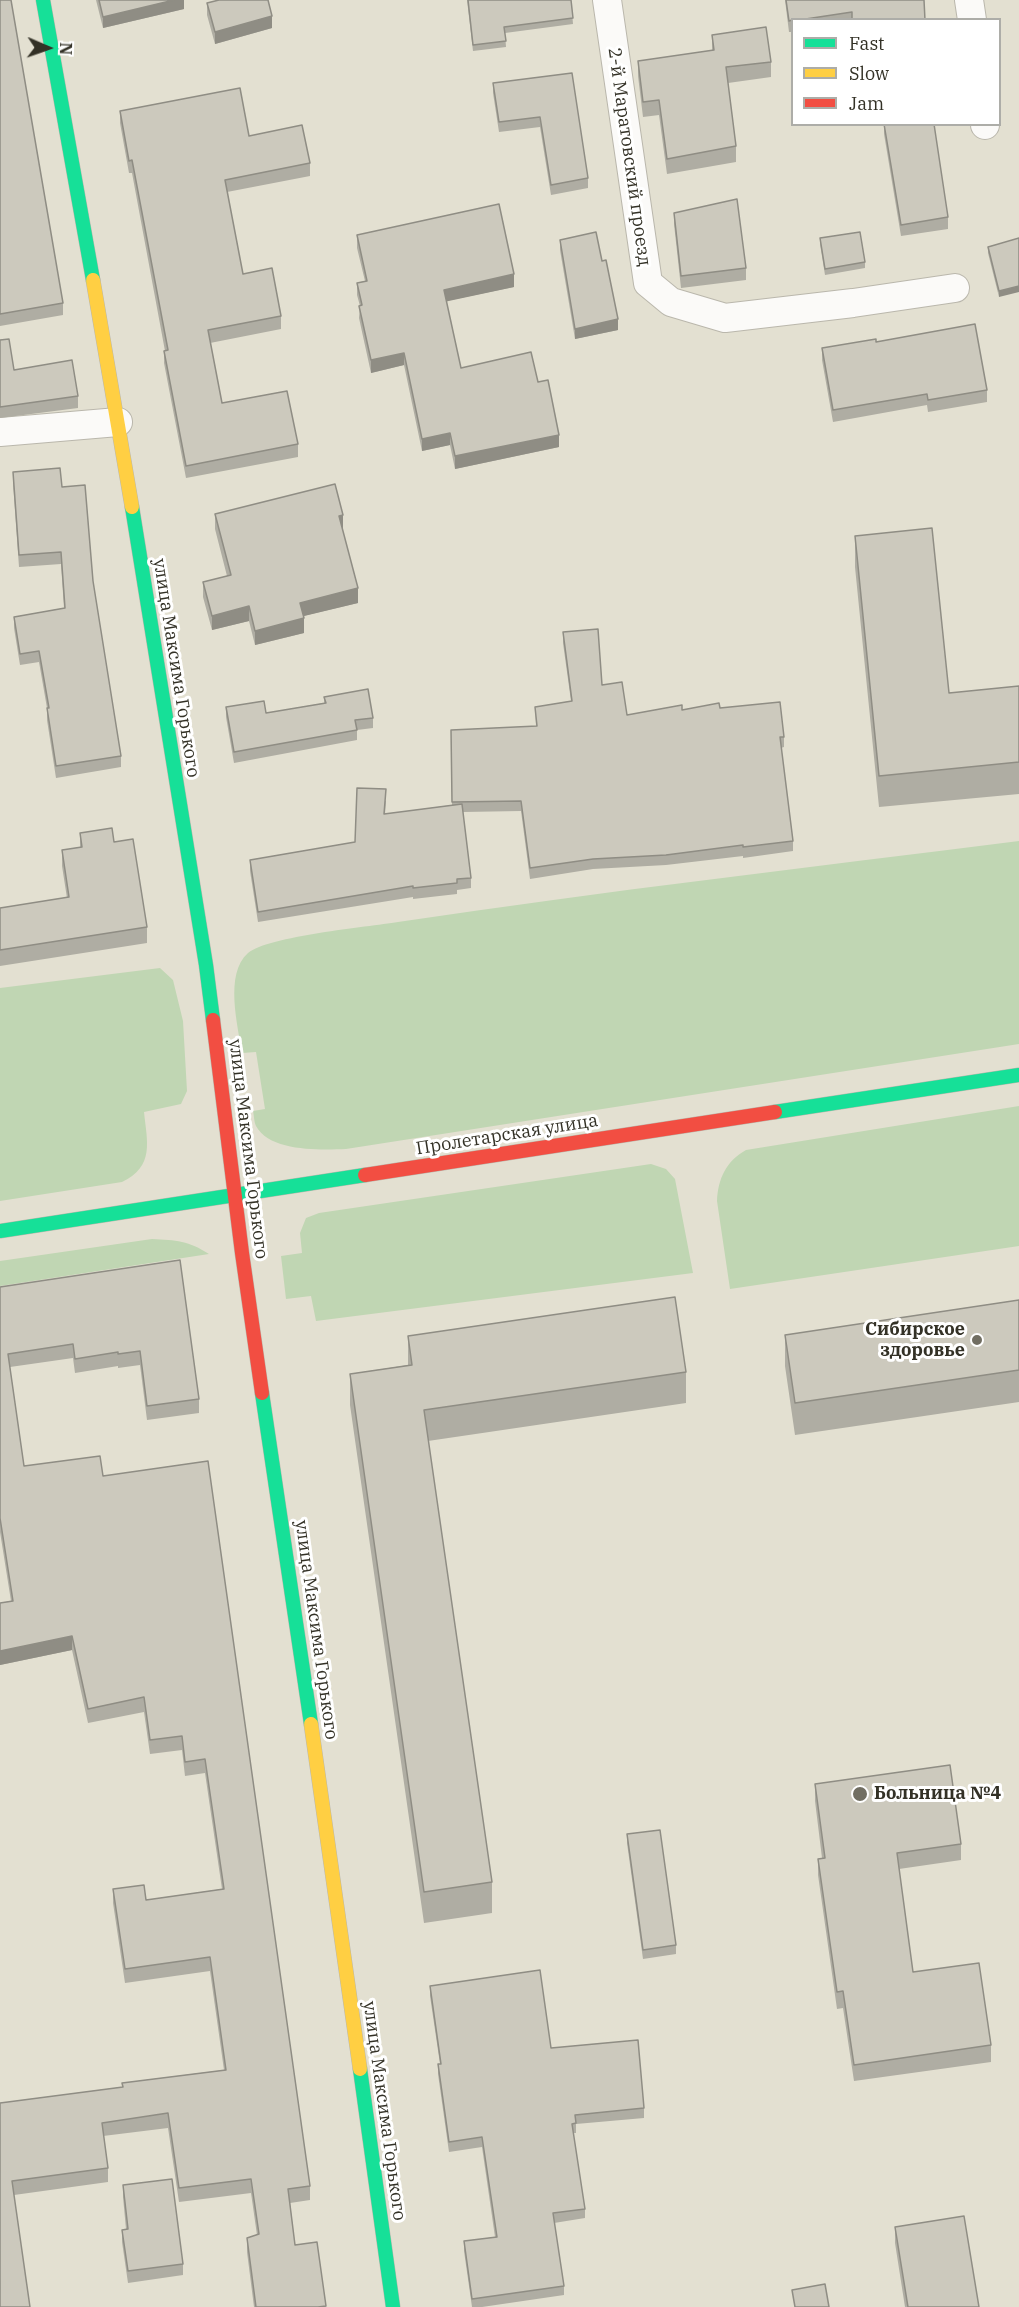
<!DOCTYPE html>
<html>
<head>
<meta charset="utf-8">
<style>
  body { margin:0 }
  #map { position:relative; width:1019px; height:2307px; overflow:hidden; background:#e3e0d1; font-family:"IBM Plex Serif",serif }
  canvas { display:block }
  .legend { position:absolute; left:791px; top:18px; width:210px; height:108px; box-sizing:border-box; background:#fff; border:2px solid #adada8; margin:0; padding:8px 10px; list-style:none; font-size:18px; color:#333126 }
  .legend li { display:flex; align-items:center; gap:12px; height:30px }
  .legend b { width:30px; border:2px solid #adada8 }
  .north { position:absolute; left:18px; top:18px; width:60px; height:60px; -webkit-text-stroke:4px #fff; paint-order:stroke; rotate:92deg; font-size:16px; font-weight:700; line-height:24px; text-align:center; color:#333126 }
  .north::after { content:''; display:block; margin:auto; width:21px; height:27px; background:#333126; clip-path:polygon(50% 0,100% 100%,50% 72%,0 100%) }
</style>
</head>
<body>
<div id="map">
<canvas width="1019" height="2307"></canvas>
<ul class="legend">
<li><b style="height:8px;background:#16e098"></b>Fast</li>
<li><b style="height:8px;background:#ffcf43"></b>Slow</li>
<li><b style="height:8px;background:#f24e42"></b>Jam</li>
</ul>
<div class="north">N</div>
</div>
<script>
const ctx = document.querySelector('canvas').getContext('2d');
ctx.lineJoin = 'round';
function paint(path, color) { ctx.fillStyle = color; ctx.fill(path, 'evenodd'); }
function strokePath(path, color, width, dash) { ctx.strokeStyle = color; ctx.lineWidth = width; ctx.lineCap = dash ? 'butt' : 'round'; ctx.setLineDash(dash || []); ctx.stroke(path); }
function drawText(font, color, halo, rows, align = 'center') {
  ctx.font = font + ' "IBM Plex Serif",serif'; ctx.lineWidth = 6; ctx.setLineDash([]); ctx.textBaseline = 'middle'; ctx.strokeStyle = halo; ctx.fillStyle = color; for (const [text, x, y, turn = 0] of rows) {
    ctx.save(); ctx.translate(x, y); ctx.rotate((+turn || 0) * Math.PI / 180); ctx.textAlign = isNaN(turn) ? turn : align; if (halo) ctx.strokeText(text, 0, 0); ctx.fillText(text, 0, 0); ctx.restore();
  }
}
const green = new Path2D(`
  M1019 841V1044L346 1149C321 1150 270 1152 256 1126 254 1122 254 1115 253 1111L265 1109 256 1052 242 1053C238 1026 224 974 248 953 269 936 367 927 398 922 605 891 812 867 1019 841Z
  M160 968 173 980 183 1021 187 1091 181 1104 144 1112C147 1142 155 1166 122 1182L0 1201V988Z
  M1019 1106V1246L730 1289 717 1201C718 1179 726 1161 746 1150Z
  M651 1164 666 1169 675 1179 693 1273 316 1321 311 1296 286 1299 281 1256 302 1253 300 1233 306 1218 319 1213Z
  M152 1239C176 1240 189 1241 209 1254L0 1286V1261Z`);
const street = new Path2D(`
  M607 0 648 283 671 302 725 318 853 303 955 288
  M969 0 972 20
  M985 124V125
  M0 432 118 422`);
const fast = new Path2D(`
  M43 0 93 280
  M132 507 206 965 213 1020
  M775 1112 1019 1075
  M0 1231 365 1175
  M262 1393 311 1724
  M360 2069 393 2307`);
const slow = new Path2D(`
  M93 280 132 507
  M311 1724 360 2069`);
const jam = new Path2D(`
  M213 1020 242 1253 262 1393
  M365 1175 775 1112`);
const wall = new Path2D(`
  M0 0 63 303V315L0 326Z
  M96 0H184V9L103 28Z
  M467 0H571L573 24 505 33 506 47 473 51Z
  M785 0H924L925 20H792V32H789Z
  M207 3 272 28 215 44 207 15Z
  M712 35 771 62V77L728 83 736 146V162L667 174 659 115 643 117 638 76V61L712 51Z
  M572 73 588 178V188L551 195 540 127 499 132 493 93V83Z
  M120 111 249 136 310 163V176L227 192 243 274 281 316V329L210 343 222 403 298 444V457L186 478 164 363V351H165L132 173H129L120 123Z
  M884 124 948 217V229L901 236 884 134Z
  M674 213 746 268V280L681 288 674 224Z
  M357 235 514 287 446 301 461 368 538 382 559 447 455 469 450 445 422 451 404 365 371 373 359 318 360 306 357 295V283L365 281 357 248Z
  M820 238 865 262V268L825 275 820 244Z
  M1019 238 999 297 988 253V247Z
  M560 240 602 261 618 330 575 339 560 250Z
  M0 340 14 370 78 396V408L0 418Z
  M876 342 987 390V402L928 412 927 405 833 422 822 360V348Z
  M13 472 62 487 93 581 121 756V767L56 778 47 720V708L39 662 20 665 14 628V617L64 608 61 564 19 567 13 483Z
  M215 514 343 530H342L358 603 303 616 304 633 255 645 249 621 212 630 203 597V582L227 576 215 529Z
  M855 536 949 693 1019 686V794L879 807 855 567Z
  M563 632 602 685 627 715 682 710 720 708 784 737V747L781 748 793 841V851L743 858V856L666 865 593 869 530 879 521 811 463 812 471 878V888L457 890V894L413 899V897L258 922 250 871V860L355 842 386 800 385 814 452 805 451 730 536 726 535 707 571 701 563 643Z
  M324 697 373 718V728L357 730V740L234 763 226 717V707L266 713 324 703Z
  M80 833 114 842 147 927V943L0 966V908L67 898 62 866V850L80 847Z
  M180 1260 199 1399V1413L147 1420 140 1365 118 1368V1366L75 1373 73 1358 10 1367 24 1466 103 1476 208 1461 310 2186V2200L290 2203 295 2245 317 2242 326 2307H254L247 2252V2238L257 2235 251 2193 179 2202 168 2128 103 2136 108 2168V2182L14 2195 0 2103 122 2087V2083L224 2070 210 1971 125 1983 113 1903V1889L146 1900 222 1889 205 1773 185 1776 182 1750 150 1754 144 1712 88 1723 72 1650 0 1665V1603L11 1601 0 1532V1287Z
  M1019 1300V1402L795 1435 785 1366V1335Z
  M408 1336 686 1372V1403L428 1441 492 1882V1913L424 1923 350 1405V1374L408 1365Z
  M815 1784 961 1844V1860L899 1869 913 1972 991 2045V2062L854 2081 843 2008 837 2009 818 1875V1859L822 1858 815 1801Z
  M627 1834 676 1945V1954L643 1959 627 1843Z
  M430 1986 551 2048 644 2108V2118L576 2124V2133H573L585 2209V2218L554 2223 564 2286V2295L482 2307H472L464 2251V2241L495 2237 482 2147 449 2152 438 2074V2064H440L430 1996Z
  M123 2185 183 2264V2275L128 2283 122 2242V2230L126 2229 123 2197Z
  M895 2227 979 2307H905L895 2243Z`);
const shadedWall = new Path2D(`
  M174 0H184V9L103 28V17Z
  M272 16V28L215 44V32Z
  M514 274V287L444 302V290Z
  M1019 286V292L999 297V291Z
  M618 319V330L575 339V329Z
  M404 353V365L371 373V360Z
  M450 433V445L422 451V439Z
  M559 435V447L455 469V456Z
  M343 515V530L339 531V516Z
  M358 588V603L300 617V603Z
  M249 606V621L212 630V616Z
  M304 618V633L255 645V631Z
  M72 1636V1650L0 1665V1651Z`);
const building = new Path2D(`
  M0 0H11L63 303 0 314Z
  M99 0H174L103 17Z
  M219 0H268L272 16 215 32 207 3Z
  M468 0H571L573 18 504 27 506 41 473 45Z
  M786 0H924L925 20H852V12L799 20H792L789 21Z
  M766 27 771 62 726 67 736 146 667 159 659 100 643 102 638 61 714 50 712 35Z
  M572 73 588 178 551 185 540 117 499 122 493 83Z
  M240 88 249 136 302 125 310 163 225 180 243 274 272 268 281 316 208 330 222 403 287 391 298 444 186 466 164 351 168 350 132 160 129 161 120 111Z
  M884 124H934L948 217 901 225Z
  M737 199 746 268 681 276 674 213Z
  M499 204 514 274 444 290 461 368 531 352 538 382 548 380 559 435 455 456 450 433 422 439 404 353 371 360 359 306 362 305 357 283 367 281 357 235Z
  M596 232 602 261 606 260 618 319 575 329 560 240Z
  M860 232 865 262 825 269 820 238Z
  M1019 238V286L999 291 988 247Z
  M975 324 987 390 928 400 927 394 833 410 822 348 876 339V342Z
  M9 339 14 370 72 360 78 396 0 407V340Z
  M60 468 62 487 85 485 93 581 121 756 56 766 47 708H49L39 651 20 654 14 617 65 608 61 552 19 555 13 472Z
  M335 484 343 515 339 516 358 588 300 603 304 618 255 631 249 606 212 616 203 582 231 575 215 514Z
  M932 528 949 693 1019 686V762L879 776 855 536Z
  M598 629 602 685 622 682 627 715 682 705V710L719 703 720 708 780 702 784 737H780L793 841 743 847V845L666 855 593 859 530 868 521 801 452 802 451 730 537 726 535 707 572 701 563 632Z
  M368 689 373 718 355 720 357 730 234 752 226 707 264 701 266 713 326 703 324 697Z
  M357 788 386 789 384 814 462 804 471 878 457 879V883L413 888V886L258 912 250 860 355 842Z
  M112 828 114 842 133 839 147 927 0 950V908L69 897 62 850 82 847 80 833Z
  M180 1260 199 1399 147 1406 140 1351 118 1354V1352L75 1359 73 1344 8 1354 24 1466 100 1456 103 1476 208 1461 310 2186 288 2189 295 2245 317 2242 326 2306 318 2307H256L247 2238 259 2234 251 2179 179 2188 168 2113 102 2123 108 2168 12 2181 30 2307H0V2103L123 2087 122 2083 226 2070 210 1957 125 1969 113 1889 144 1885 146 1900 224 1889 205 1759 185 1762 182 1736 150 1740 144 1697 88 1709 72 1636 0 1651V1603L13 1601 0 1518V1287Z
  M675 1297 686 1372 424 1410 492 1882 424 1892 350 1374 412 1365 408 1336Z
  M1019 1300V1370L795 1403 785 1335Z
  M950 1765 961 1844 897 1853 913 1972 979 1963 991 2045 854 2065 843 1991 837 1992 818 1859 825 1858 815 1784Z
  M660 1830 676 1945 643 1950 627 1834Z
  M540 1970 551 2048 638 2040 644 2108 575 2115 576 2123 572 2124 585 2209 553 2213 564 2286 472 2299 464 2241 497 2237 482 2137 449 2142 438 2064H441L430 1986Z
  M172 2179 183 2264 128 2271 122 2230 128 2229 123 2185Z
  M964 2216 979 2307H908L895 2227Z
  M825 2284 829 2307H795L792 2290Z`);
const markers = [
  [977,1340,6,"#716e62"],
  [860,1794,8,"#716e62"]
];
const streetNames = [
  ["2-й Маратовский проезд",629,157,82],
  ["улица Максима Горького",176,668,81],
  ["Пролетарская улица",507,1135,-9],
  ["улица Максима Горького",248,1149,83],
  ["улица Максима Горького",316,1630,82],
  ["улица Максима Горького",384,2111,82]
];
const poiNames = [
  ["Сибирское",965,1330],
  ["здоровье",965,1351],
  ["Больница №4",874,1794,"left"]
];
paint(green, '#c0d6b3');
strokePath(street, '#bab7ac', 30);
strokePath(fast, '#bab7ac', 15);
strokePath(slow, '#bab7ac', 15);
strokePath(jam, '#bab7ac', 15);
strokePath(street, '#fbfaf8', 28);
strokePath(fast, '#16e098', 14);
strokePath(slow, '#ffcf43', 14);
strokePath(jam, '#f24e42', 14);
paint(wall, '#afada3');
paint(shadedWall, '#8f8d84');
paint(building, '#ccc9bd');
strokePath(building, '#8f8d84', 1.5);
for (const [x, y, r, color] of markers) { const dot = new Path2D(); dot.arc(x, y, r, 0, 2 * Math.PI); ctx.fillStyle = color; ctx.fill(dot); strokePath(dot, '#fff', 2); }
drawText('18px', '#333126', '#fff', streetNames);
drawText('bold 18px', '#333126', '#fff', poiNames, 'right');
</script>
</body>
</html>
